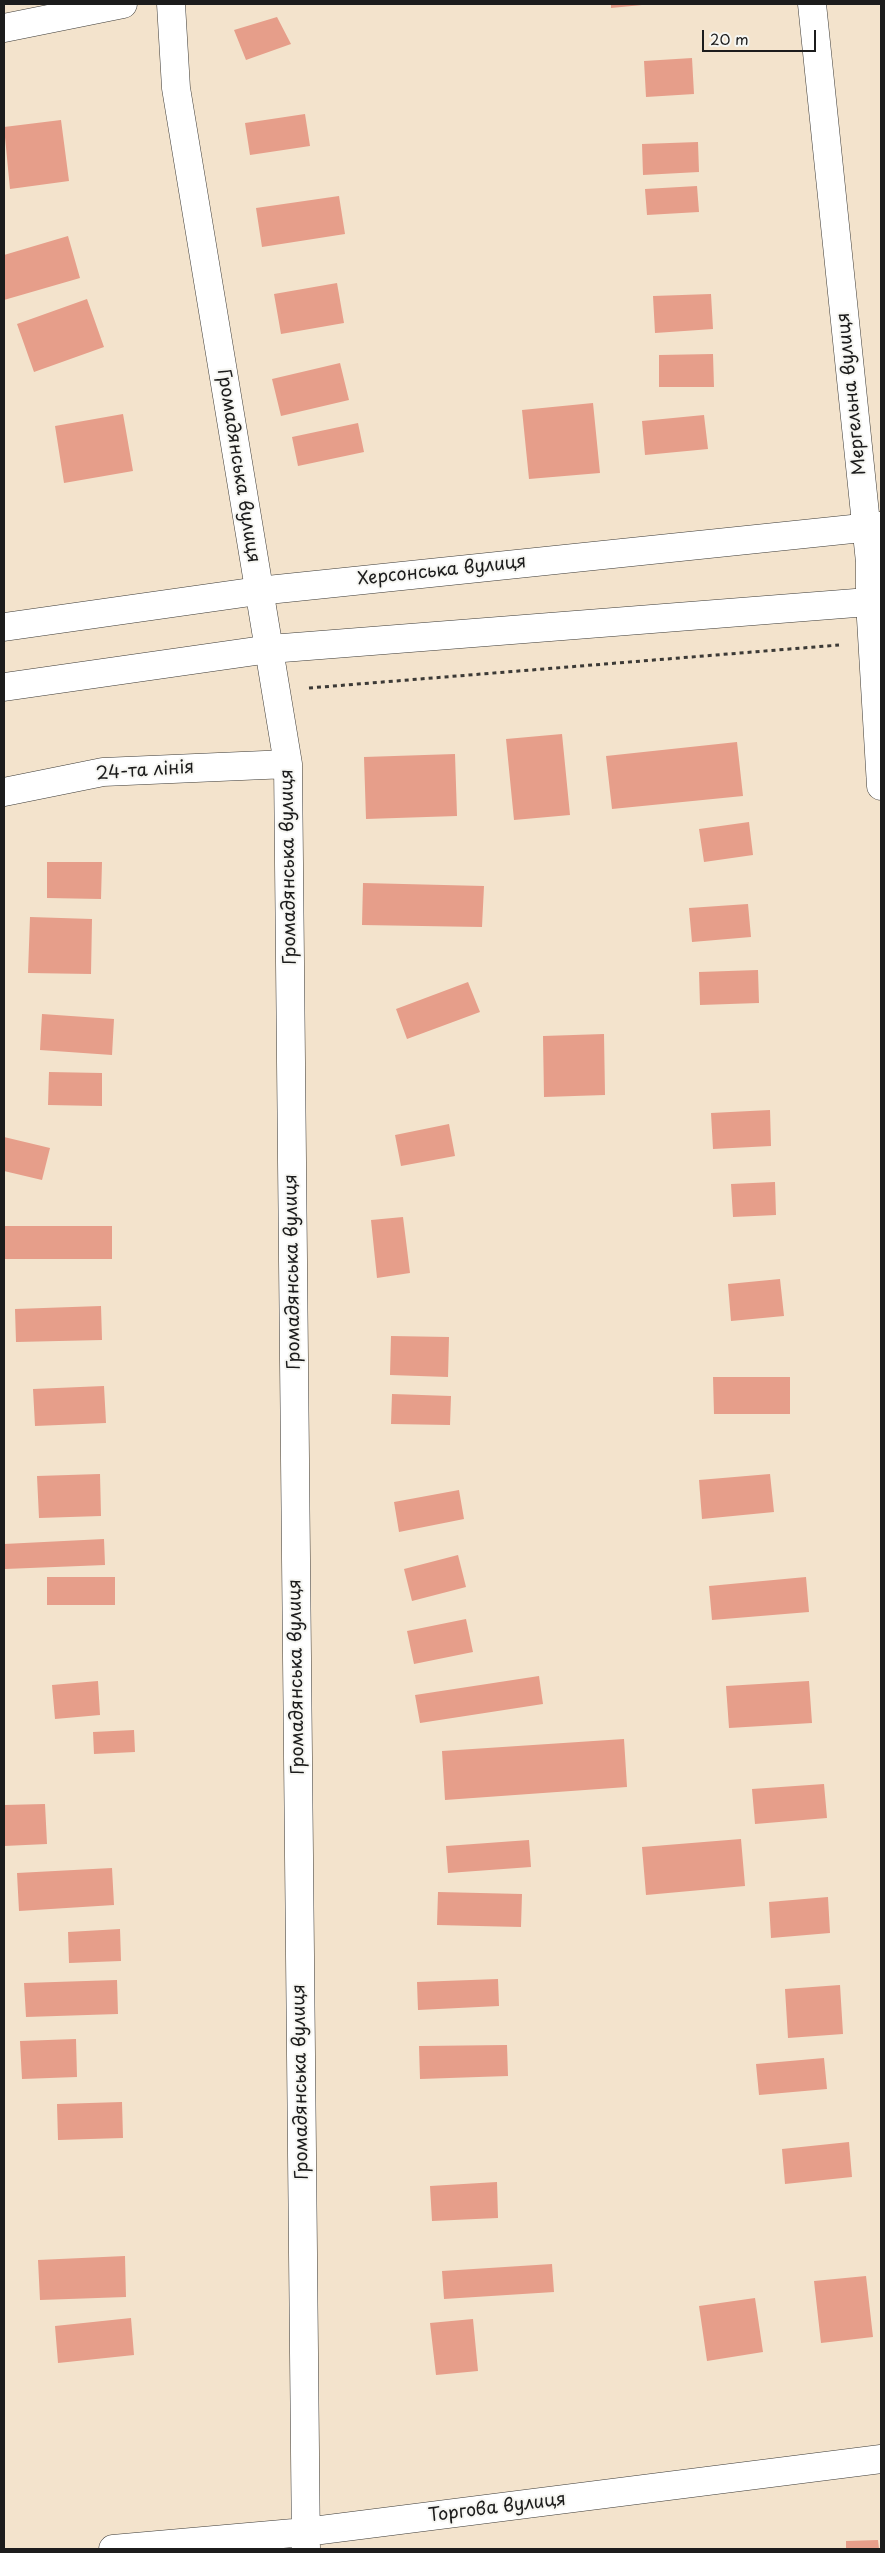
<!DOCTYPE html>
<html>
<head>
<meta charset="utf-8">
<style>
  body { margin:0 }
  #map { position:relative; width:885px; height:2553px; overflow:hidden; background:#f3e3cc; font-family:"Playpen Sans",sans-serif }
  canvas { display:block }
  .frame { position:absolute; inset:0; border:5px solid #1c1c1c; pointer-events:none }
  .scale { position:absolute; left:702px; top:30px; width:114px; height:22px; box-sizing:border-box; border:2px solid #1c1c1c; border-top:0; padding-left:6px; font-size:15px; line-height:18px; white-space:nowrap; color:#1c1c1c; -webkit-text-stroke:4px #f6f6f2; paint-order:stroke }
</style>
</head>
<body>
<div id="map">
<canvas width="885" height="2553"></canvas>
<div class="frame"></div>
<div class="scale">20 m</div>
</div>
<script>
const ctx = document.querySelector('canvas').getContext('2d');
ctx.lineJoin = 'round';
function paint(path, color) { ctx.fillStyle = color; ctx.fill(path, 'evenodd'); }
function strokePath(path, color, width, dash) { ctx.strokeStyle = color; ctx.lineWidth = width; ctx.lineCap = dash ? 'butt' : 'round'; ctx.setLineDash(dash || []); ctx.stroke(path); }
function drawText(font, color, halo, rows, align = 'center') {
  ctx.font = font + ' "Playpen Sans",sans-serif'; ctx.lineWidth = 4; ctx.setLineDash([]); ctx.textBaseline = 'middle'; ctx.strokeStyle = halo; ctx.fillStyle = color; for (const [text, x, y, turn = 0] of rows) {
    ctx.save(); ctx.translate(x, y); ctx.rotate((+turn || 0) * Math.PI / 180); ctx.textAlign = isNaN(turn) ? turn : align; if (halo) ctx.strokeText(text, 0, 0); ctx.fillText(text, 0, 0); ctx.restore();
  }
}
const building = new Path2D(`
  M611 4H642V5L611 8Z
  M277 17 291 44 246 60 234 30Z
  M692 58 694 94 646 97 644 61Z
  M305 114 310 146 250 155 245 123Z
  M61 120 69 181 10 189 4 127Z
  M698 142 699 172 643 175 642 144Z
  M697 186 699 212 647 215 645 189Z
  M339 196 345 234 262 247 256 208Z
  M68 236 80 278 4 300V255Z
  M337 283 344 323 281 334 274 294Z
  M711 294 713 329 655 333 653 296Z
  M87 299 104 347 34 372 17 324Z
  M713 354 714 387H659V355Z
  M340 363 349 400 281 416 272 379Z
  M593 403 600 473 529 479 522 410Z
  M123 414 133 471 64 483 55 426Z
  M704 415 708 449 645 455 642 421Z
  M358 423 364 452 298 466 292 437Z
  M562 734 570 815 514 820 506 739Z
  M737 742 743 796 612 809 606 756Z
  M455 754 457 816 366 819 364 757Z
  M749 822 753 855 704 862 699 829Z
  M47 862H102L101 899 47 898Z
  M363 883 484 886 482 927 362 925Z
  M748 904 751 937 692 942 689 908Z
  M30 917 92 919 91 974 28 973Z
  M758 970 759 1003 700 1005 699 972Z
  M468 982 480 1012 407 1039 396 1009Z
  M42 1014 114 1019 112 1055 40 1050Z
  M604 1034 605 1095 544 1097 543 1036Z
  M49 1072 102 1073V1106L48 1105Z
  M770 1110 771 1146 713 1149 711 1113Z
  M449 1124 455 1156 401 1166 395 1135Z
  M4 1137 50 1148 42 1180 4 1171Z
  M775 1182 776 1215 733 1217 731 1184Z
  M403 1217 410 1273 377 1278 371 1220Z
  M4 1226H112V1259H4Z
  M780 1279 784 1316 731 1321 728 1284Z
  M101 1306 102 1340 16 1342 15 1309Z
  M391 1336 449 1337 448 1377 390 1375Z
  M713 1377H790V1414H714Z
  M104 1386 106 1423 35 1426 33 1389Z
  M392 1394 451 1396 450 1425 391 1424Z
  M100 1474 101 1516 39 1518 37 1476Z
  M770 1474 774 1512 702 1519 699 1480Z
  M459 1490 464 1519 399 1532 394 1502Z
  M104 1539 105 1565 5 1569 4 1544Z
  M458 1555 466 1587 412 1601 404 1569Z
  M47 1577H115V1605H47Z
  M806 1577 809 1612 712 1620 709 1586Z
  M466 1619 473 1652 414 1664 407 1631Z
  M539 1676 543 1704 420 1723 415 1695Z
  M98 1681 100 1715 55 1719 52 1685Z
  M809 1681 812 1723 729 1728 726 1686Z
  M134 1730 135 1752 94 1754 93 1732Z
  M624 1739 627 1787 445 1800 442 1751Z
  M824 1784 827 1818 755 1824 752 1789Z
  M45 1804 47 1844 4 1846V1805Z
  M741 1839 745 1886 646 1895 642 1847Z
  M529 1840 531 1867 448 1873 446 1846Z
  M112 1868 114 1905 19 1911 17 1873Z
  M438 1892 522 1894 521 1927 437 1925Z
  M828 1897 830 1933 771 1938 769 1902Z
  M120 1929 121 1961 69 1963 68 1932Z
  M498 1979 499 2006 418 2010 417 1982Z
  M117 1980 118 2014 26 2017 24 1983Z
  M840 1985 843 2034 788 2038 785 1989Z
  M76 2039 77 2077 22 2079 20 2041Z
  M507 2045 508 2076 420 2079 419 2046Z
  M824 2058 827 2089 759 2095 756 2064Z
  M122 2102 123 2138 58 2140 57 2104Z
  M849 2142 852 2177 785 2184 782 2149Z
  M497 2182 498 2218 432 2221 430 2186Z
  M125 2256 126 2297 40 2300 38 2260Z
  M552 2264 554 2292 444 2299 442 2271Z
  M866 2276 873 2337 821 2343 814 2281Z
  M755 2298 763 2352 707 2361 699 2306Z
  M131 2318 134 2355 58 2363 55 2326Z
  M473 2319 478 2371 436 2375 430 2323Z
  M878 2540 879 2549H846V2541Z`);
const path = new Path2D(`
  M309 688 839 645`);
const street = new Path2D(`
  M171 4 176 88 288 764 306 2549
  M812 4 870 562V602L881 786
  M4 28 123 4
  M4 792 103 772 288 764
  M113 2549 305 2532 881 2459`);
const secondary = new Path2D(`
  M4 627 258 591 881 526
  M4 687 270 649 881 601`);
const streetNames = [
  ["Мергельна вулиця",852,394,-96],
  ["Громадянська вулиця",238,466,81],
  ["Херсонська вулиця",442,571,-6],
  ["24-та лінія",145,771,-4],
  ["Громадянська вулиця",289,867,-91],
  ["Громадянська вулиця",293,1272,-91],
  ["Громадянська вулиця",297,1677,-91],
  ["Громадянська вулиця",301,2082,-91],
  ["Торгова вулиця",497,2508,-7]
];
paint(building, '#e69e8a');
strokePath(street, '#3c3a36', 29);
strokePath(secondary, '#3c3a36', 29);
strokePath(path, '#3c3a36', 3, [4, 4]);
strokePath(street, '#fff', 28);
strokePath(secondary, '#fff', 28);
drawText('18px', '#1c1c1c', '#f6f6f2', streetNames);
</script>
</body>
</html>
